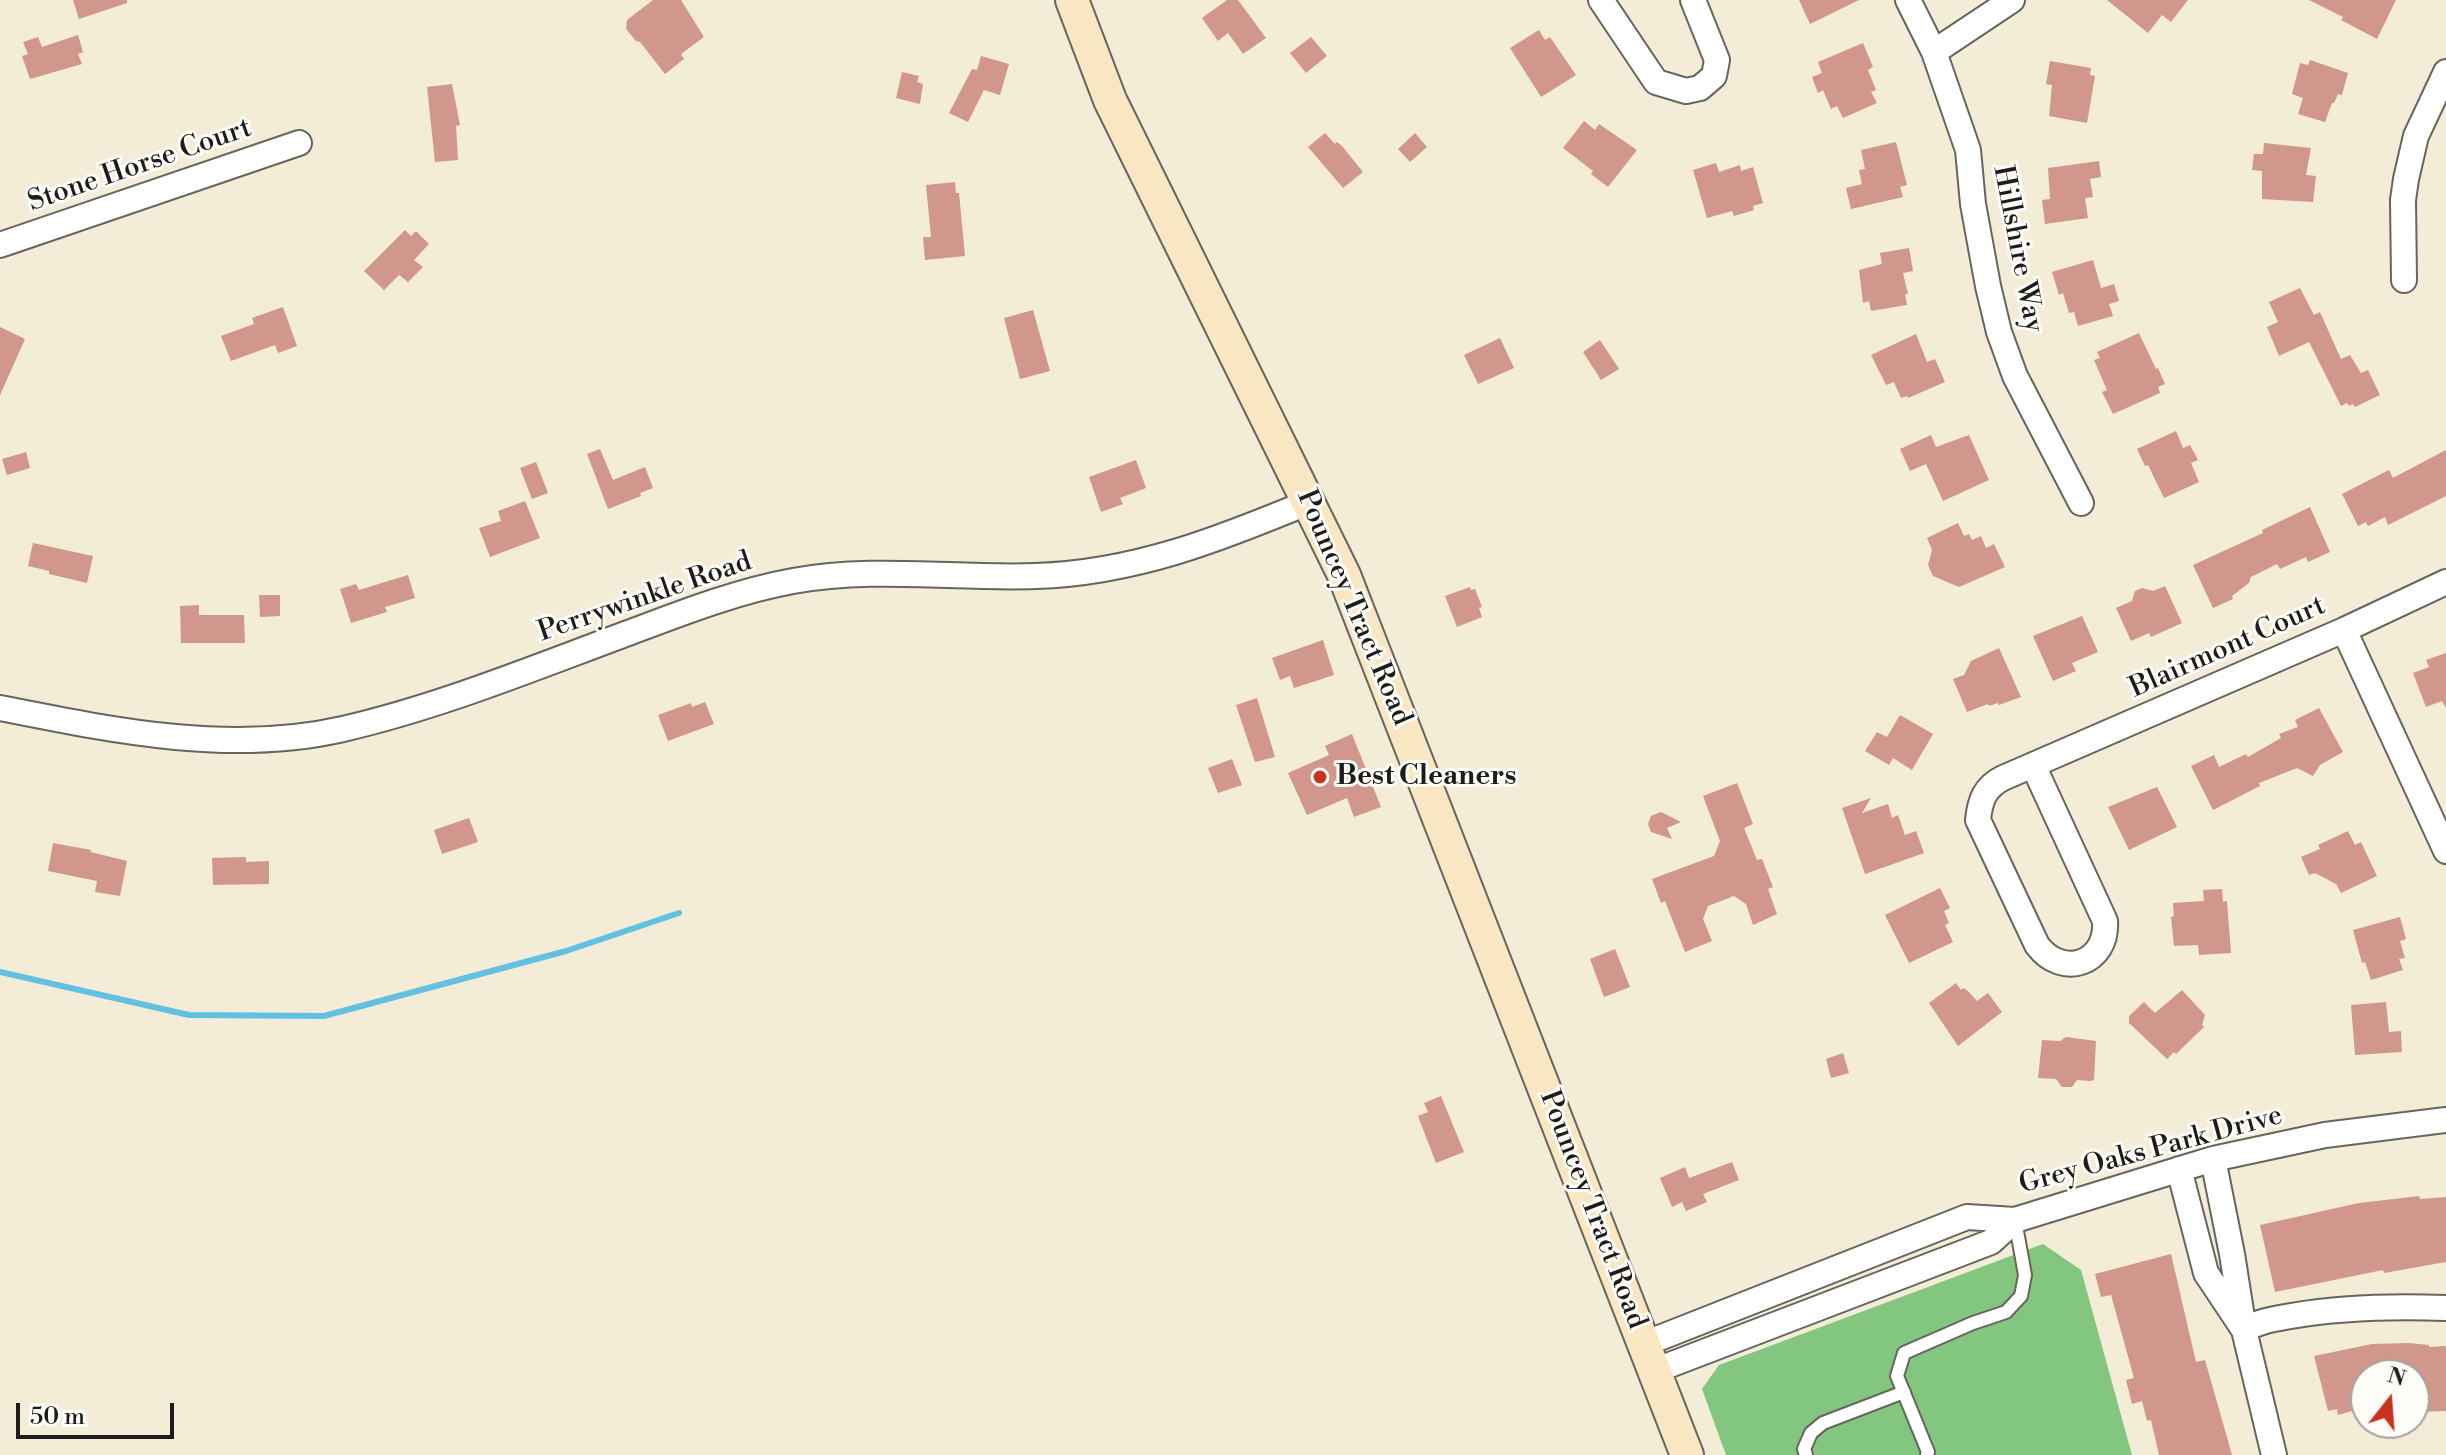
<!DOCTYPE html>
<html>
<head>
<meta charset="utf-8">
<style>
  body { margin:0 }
  #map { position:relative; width:2446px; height:1455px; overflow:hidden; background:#f3ecd6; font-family:"Libre Bodoni",serif }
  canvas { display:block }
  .north { position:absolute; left:2350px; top:1359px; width:80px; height:80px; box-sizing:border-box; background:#fdfcf7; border:2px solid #a3a29f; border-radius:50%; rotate:17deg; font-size:22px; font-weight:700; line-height:32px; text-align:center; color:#1c1c1c }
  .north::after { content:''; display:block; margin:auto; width:28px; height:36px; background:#c8321e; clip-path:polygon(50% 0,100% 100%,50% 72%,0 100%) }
  .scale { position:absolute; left:16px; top:1403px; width:158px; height:36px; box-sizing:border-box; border:4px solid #1c1c1c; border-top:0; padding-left:10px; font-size:24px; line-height:28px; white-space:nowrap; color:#1c1c1c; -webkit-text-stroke:6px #fdfcf7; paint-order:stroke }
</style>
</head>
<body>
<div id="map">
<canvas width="2446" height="1455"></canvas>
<div class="north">N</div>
<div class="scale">50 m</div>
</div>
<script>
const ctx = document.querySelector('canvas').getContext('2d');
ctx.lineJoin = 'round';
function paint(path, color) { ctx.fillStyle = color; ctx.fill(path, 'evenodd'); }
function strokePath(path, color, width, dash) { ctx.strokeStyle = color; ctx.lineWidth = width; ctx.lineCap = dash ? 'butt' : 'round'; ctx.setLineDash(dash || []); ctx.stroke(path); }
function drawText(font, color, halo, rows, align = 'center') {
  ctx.font = font + ' "Libre Bodoni",serif'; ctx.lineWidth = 6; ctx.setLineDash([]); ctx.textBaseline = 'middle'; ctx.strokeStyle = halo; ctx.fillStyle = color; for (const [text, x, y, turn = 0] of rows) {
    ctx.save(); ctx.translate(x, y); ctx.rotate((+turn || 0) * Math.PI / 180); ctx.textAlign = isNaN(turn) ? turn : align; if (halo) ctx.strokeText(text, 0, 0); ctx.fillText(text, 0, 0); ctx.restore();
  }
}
const green = new Path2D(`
  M2043 1244 2081 1270 2132 1455H1726L1702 1389 1719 1365Z`);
const stream = new Path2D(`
  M0 972 189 1015 324 1016 566 951 679 913`);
const building = new Path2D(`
  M73 0H127V3L79 19Z
  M653 0H681L704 37 681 54 684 59 665 74 640 42 636 41 626 29 627 20Z
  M1227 0H1238L1266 38 1243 54 1228 33 1218 41 1202 18Z
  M1799 0H1859L1810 24Z
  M2107 0H2188L2171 22 2162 15 2148 33Z
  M2309 0H2396L2377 39 2341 20 2343 17Z
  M1539 30 1545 40 1550 37 1576 75 1541 97 1510 48Z
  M78 35 83 52 78 54 82 64 30 79 22 56 28 54 23 42 38 37 42 47Z
  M1311 37 1327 56 1306 73 1290 53Z
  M1863 43 1873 67 1868 70 1876 90 1871 92 1877 103 1843 118 1837 106 1831 109 1823 90 1818 93 1812 77 1822 73 1818 62Z
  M981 56 1009 64 1000 95 984 90 968 122 949 113 972 69 977 70Z
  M2310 60 2348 73 2342 95 2338 94 2334 103H2332L2325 122 2298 114 2303 98 2292 94 2300 63 2308 65Z
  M2050 61 2091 68 2090 75 2095 76 2087 123 2049 116 2052 85 2046 84Z
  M902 72 919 76 917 82 923 84 920 104 896 98Z
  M452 84 460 125 456 126 458 160 435 162 427 87Z
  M1584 121 1595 130 1599 124 1637 150 1608 187 1591 174 1593 171 1563 148Z
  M1325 133 1335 144 1337 142 1342 146 1363 172 1343 188 1308 147Z
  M1415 133 1427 147 1410 162 1398 149Z
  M1896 142 1907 185 1900 187 1903 197 1851 209 1846 188 1862 184 1859 170 1865 169 1861 150Z
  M2264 143 2311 148 2306 175 2316 176 2313 202 2262 199V171L2252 170 2254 154H2263Z
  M2099 161 2101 177 2090 179 2093 197 2085 198 2088 218 2045 224 2042 200 2050 199 2048 168Z
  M1716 163 1719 172 1740 165 1741 171 1753 167 1763 203 1753 206 1754 210 1734 216 1732 211 1707 218 1693 170Z
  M955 182 956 193H959L965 256 925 260 923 237H931L926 185Z
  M405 230 411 236 416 231 429 244 414 260 423 267 408 282 399 275 384 290 364 271Z
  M1909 248 1913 271 1903 273 1908 294H1905L1907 305 1871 311 1869 301 1863 303 1859 270 1882 264 1880 253Z
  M2093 260 2101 288 2114 284 2119 301 2109 304 2113 316 2078 326 2074 312 2069 313 2063 293 2059 295 2052 272Z
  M2300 288 2314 315 2320 312 2341 359 2350 355 2361 373 2368 370 2380 395 2355 407 2353 404 2349 406 2347 403 2341 406 2309 342 2279 356 2267 327 2278 322 2269 302Z
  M283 307 297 346 278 353 275 345 231 361 221 336 254 324 252 318Z
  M1033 310 1050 371 1020 379 1004 318Z
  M0 327 25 339 0 395Z
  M2139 333 2156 369 2158 368 2165 384 2158 387 2160 393 2113 414 2102 392 2107 390 2094 360 2100 358 2097 352Z
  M1916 334 1927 362 1935 359 1945 382 1908 398 1907 396 1901 398 1894 382 1886 385 1871 355Z
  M1500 338 1514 368 1478 384 1464 355Z
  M1600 340 1619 369 1601 380 1583 352Z
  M2176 431 2183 448 2190 445 2198 460 2191 463 2199 482 2164 498 2148 465 2145 466 2137 449Z
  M1931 435 1936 447 1969 435 1989 480 1943 501 1926 464 1910 471 1900 449Z
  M600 449 613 480 645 467 653 488 640 493 641 496 608 509 587 454Z
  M2446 450V496L2388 525 2385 517 2368 526 2366 522 2358 526 2342 494 2389 470 2393 478Z
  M26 452 30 468 7 475 2 459Z
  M1136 460 1146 488 1120 498 1123 504 1101 512 1089 477Z
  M536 462 548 493 532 499 520 468Z
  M525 501 540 538 490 557 479 528 501 521 498 511Z
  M2310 507 2330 552 2308 562 2306 557 2280 569 2277 564 2251 577 2249 583 2232 596 2233 599 2213 608 2193 565 2263 533 2262 530Z
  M1958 523 1964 536 1969 534 1972 540 1981 536 1986 548 1994 544 2005 567 1959 587 1933 576 1928 565 1932 550 1927 538Z
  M33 543 93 556 87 583 49 574V571L28 566Z
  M408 575 415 598 385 607 387 612 351 623 340 589 356 584 359 590Z
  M2165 586 2182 623 2151 637 2149 633 2131 641 2116 608 2132 601 2135 591 2142 588 2153 591Z
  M1470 587 1471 590 1475 589 1482 607 1479 608 1482 617 1457 627 1445 596Z
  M259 595H280V616L260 617Z
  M199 605V615H244L245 643H181L180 606Z
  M2082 616 2098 652 2072 663 2076 671 2053 681 2033 636Z
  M1323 640 1334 675 1294 688 1290 676 1280 680 1272 658Z
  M1999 648 2021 697 1999 705 1998 703 1989 706 1988 704 1967 712 1953 679 1964 675 1971 661Z
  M2446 653V708L2442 701 2426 707 2413 673 2429 667 2426 660Z
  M1257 698 1275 757 1255 762 1236 705Z
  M705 702 714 724 668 741 658 715 691 703 692 707Z
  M2319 708 2343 752 2320 765 2313 776 2297 768 2259 783 2260 786 2213 810 2191 766 2214 755 2219 767 2246 754 2248 757 2281 738 2279 734 2298 727 2295 720Z
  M1900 715 1933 734 1912 770 1893 758 1889 765 1865 751 1877 732 1887 737Z
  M1352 734 1381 807 1354 817 1347 798 1307 815 1288 773 1329 755 1325 746Z
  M1232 759 1242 785 1218 793 1208 768Z
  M1737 783 1753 824 1744 828 1757 860 1762 859 1773 887 1768 889 1777 914 1753 925 1746 904 1734 896 1708 906 1703 919 1712 941 1685 952 1665 901 1661 903 1652 879 1714 856 1720 841 1703 796Z
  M2157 787 2177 827 2129 850 2108 807Z
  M1871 798 1862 813 1888 804 1892 818 1898 815 1905 835 1916 831 1924 853 1865 874 1842 808Z
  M1661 812 1681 822 1667 828 1672 839 1651 832 1648 824 1651 816Z
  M469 818 478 842 442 854 434 830Z
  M2348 831 2355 845 2361 842 2377 876 2341 893 2336 884 2315 873 2309 875 2301 857 2320 849 2318 845Z
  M53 843 91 850V852L127 861 120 896 95 892 97 881 48 871Z
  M246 857V862L269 861V884L213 885 212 858Z
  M1940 888 1950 908 1944 911 1949 923 1945 925 1953 942 1909 963 1885 915Z
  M2222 889 2223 902 2227 901 2231 953 2199 955 2198 945 2174 946 2171 917 2174 916 2173 903 2204 901 2203 890Z
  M2400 917 2406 939 2400 941 2405 958 2399 959 2403 970 2371 980 2365 962 2362 963 2353 930Z
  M1615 949 1630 987 1604 997 1590 959Z
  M1956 983 1961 990 1964 988 1969 992 1977 1001 1988 993 2002 1012 1958 1046 1929 1003Z
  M2182 990 2205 1015 2202 1025 2204 1027 2176 1054 2174 1052 2167 1059 2129 1023V1016L2144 1002 2155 1013Z
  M2386 1002 2389 1032 2401 1031 2402 1052 2355 1055 2351 1005Z
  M2066 1037 2096 1041 2094 1080 2091 1081 2077 1080 2072 1087H2062L2056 1079 2038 1078 2042 1040 2060 1041Z
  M1843 1053 1849 1073 1831 1078 1826 1059Z
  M1441 1096 1464 1152 1436 1163 1418 1116 1428 1112 1424 1103Z
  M1732 1162 1739 1180 1703 1194 1707 1202 1686 1211 1682 1202 1672 1207 1660 1178 1685 1167 1689 1178Z
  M2419 1196 2420 1199 2446 1197V1262L2384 1273 2383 1270 2275 1292 2260 1225 2359 1203Z
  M2171 1254 2196 1362 2205 1360 2232 1455H2159L2151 1420 2147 1421 2142 1401 2132 1404 2126 1380 2134 1378 2111 1295 2101 1297 2095 1274Z
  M2409 1343 2429 1345V1347L2446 1346V1411L2414 1412V1375H2366V1407L2338 1415 2337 1409 2328 1411 2314 1356 2372 1344Z`);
const service = new Path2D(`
  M1806 1455 1804 1449 1811 1433 1823 1423 1904 1392
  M1927 1455 1928 1452 1897 1376 1904 1353 1973 1323 2006 1312 2021 1296 2025 1275 2015 1220`);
const minor = new Path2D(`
  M1601 0 1656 82 1686 91 1700 88 1714 76 1717 60 1693 0
  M1908 0 1934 52 1968 150 1973 204 1988 286 1999 332 2015 376 2081 503
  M1934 52 2012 0
  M0 245 299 143
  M2404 280 2403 200 2406 179 2416 136 2446 72
  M2344 630 2446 851
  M0 708C111 730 230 755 343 729 442 706 536 667 631 632 684 612 738 591 793 581 874 566 955 579 1036 576 1134 573 1220 539 1309 502
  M2033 765 2105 921C2108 964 2062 979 2037 945L1978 820C1980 800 1985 787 2003 778L2344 630 2446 582
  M2179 1169 2206 1273 2244 1330 2232 1254 2213 1159
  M1644 1344 1967 1217 2015 1220 2213 1159 2325 1135 2446 1120
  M1654 1371 1991 1242 2015 1220
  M2274 1455 2244 1330C2259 1321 2274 1319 2291 1316 2343 1307 2393 1306 2446 1308`);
const secondary = new Path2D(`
  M1072 0 1110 100 1344 575 1687 1455`);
const markers = [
  [1320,777,8,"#c8321e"]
];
const streetNames = [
  ["Stone Horse Court",140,166,-19],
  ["Hillshire Way",2017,249,79],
  ["Perrywinkle Road",645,598,-19],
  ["Pouncey Tract Road",1353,608,67],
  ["Blairmont Court",2228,648,-24],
  ["Grey Oaks Park Drive",2151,1151,-15],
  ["Pouncey Tract Road",1592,1210,69]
];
const poiNames = [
  ["Best Cleaners",1336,777]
];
paint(green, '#82c680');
strokePath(stream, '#62c1e1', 6);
paint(building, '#d1978c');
strokePath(service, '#67655d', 16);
strokePath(minor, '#67655d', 28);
strokePath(secondary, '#67655d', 36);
strokePath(service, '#fff', 12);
strokePath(minor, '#fff', 24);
strokePath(secondary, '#f9e7c3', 32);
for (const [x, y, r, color] of markers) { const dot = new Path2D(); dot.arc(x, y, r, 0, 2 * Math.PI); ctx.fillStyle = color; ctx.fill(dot); strokePath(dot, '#fdfcf7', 3); }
drawText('28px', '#1c1c1c', '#fdfcf7', streetNames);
drawText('bold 28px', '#1c1c1c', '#fdfcf7', poiNames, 'left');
</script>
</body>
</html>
